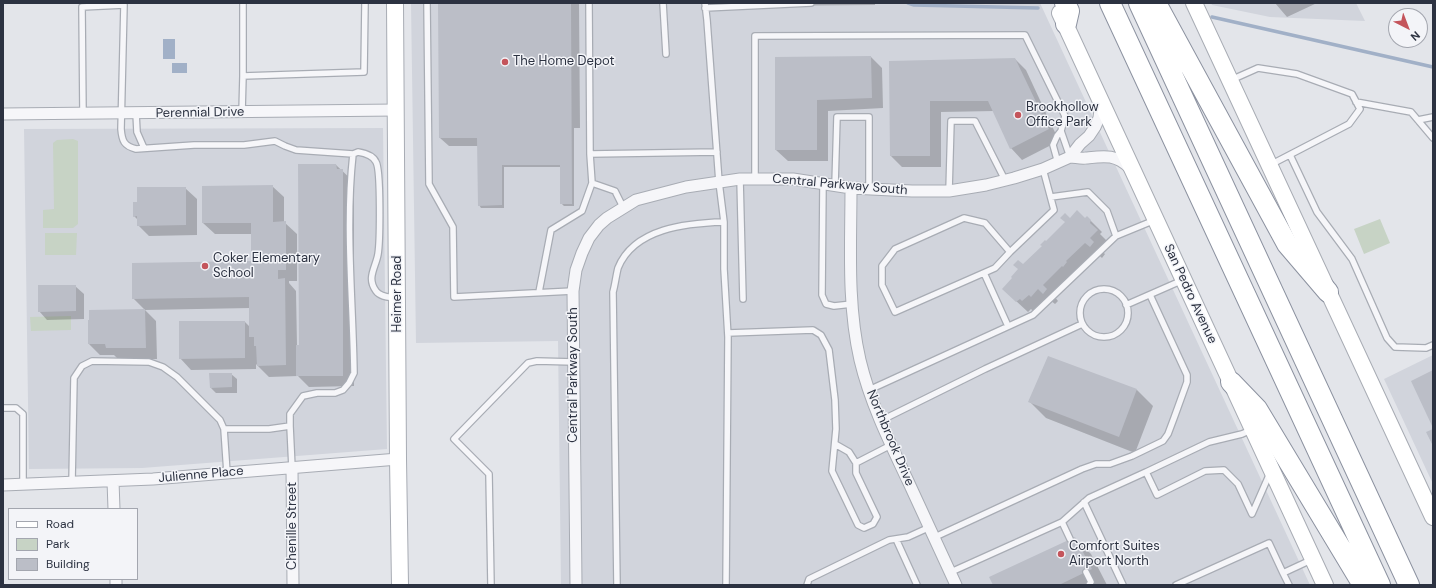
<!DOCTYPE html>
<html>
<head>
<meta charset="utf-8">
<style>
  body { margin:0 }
  #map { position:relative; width:1436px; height:588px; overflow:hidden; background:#e3e5ea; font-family:"DM Sans",sans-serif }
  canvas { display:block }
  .frame { position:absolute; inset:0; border:4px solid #2c3241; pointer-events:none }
  .legend { position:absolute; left:8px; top:508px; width:130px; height:72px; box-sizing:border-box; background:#f3f4f8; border:1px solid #a3a6af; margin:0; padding:5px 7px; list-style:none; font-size:12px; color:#2c3241 }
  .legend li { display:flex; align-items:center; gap:8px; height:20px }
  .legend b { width:20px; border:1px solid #a3a6af }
  .north { position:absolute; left:1388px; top:8px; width:40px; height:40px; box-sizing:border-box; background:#f3f4f8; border:1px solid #a3a6af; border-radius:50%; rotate:138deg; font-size:11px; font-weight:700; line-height:16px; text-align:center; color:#2c3241 }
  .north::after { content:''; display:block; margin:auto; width:14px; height:18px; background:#c4545b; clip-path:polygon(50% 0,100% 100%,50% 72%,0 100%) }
</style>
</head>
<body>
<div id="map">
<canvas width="1436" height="588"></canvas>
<div class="frame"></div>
<ul class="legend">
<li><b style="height:5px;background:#fff"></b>Road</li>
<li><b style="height:11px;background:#c7d3c5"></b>Park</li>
<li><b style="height:11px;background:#bbbec7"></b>Building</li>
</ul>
<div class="north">N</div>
</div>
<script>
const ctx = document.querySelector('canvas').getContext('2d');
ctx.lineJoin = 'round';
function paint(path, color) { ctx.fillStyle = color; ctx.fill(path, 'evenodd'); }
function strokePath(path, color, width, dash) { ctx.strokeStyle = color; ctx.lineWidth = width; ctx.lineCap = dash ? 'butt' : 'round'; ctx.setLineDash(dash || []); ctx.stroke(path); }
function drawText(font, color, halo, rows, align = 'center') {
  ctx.font = font + ' "DM Sans",sans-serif'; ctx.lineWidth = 3; ctx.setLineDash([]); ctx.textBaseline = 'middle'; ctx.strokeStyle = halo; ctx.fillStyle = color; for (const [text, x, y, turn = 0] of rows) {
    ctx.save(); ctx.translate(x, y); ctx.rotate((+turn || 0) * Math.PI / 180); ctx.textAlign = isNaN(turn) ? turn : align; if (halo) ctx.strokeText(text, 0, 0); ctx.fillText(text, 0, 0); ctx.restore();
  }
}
const built = new Path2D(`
  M411 3H1040L1310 585H561L558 341 416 343Z
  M1211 3H1356L1365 21 1270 17 1212 5Z
  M383 128 387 449 142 468 29 469 24 129Z
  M1433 355V484L1384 379Z`);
const green = new Path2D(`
  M73 139 78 141V224L73 228H43V210L54 209 53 143 57 140Z
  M1380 219 1390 243 1364 254 1354 229Z
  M45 233H77L76 255H45Z
  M71 316V330L31 331 30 317Z`);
const water = new Path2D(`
  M163 39H175V59H163Z
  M172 63H187V73H172Z`);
const shadow = new Path2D(`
  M439 3H579L580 128H574V206H564L561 203V167H504V208H481L479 205 478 146H449L440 138Z
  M739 3H875V5L743 6Z
  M1275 3H1317L1287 17Z
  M871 57 882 68 883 108 828 111V161H788L776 150V58Z
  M1015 59 1026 70 1059 141 1022 160 1011 148 994 111 941 112V167H902L891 156 890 62Z
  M336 165 354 182V386L309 387 298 376 269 377 256 364V369L191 370 180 358 245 322 250 327V308L145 310 156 321 157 359H118L114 355H100L89 344 145 310 133 298 252 262V234H215L203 223 272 186 284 197V222L297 234V281H289V283L296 291 297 346H300Z
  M185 188 197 199V235L149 236 138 225V220L134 216 138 203Z
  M1087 217 1102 232 1100 234 1108 242 1100 250 1105 254 1102 258 1097 253 1054 296 1058 301 1055 304 1050 300 1034 312 1031 309 1028 312 1015 300 1013 278 1023 266 1070 219H1085Z
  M75 286 84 294V319L47 320 39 311Z
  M231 374 237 379V393H216L211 388Z
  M1137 390 1153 406 1135 453 1046 418 1029 401Z
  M1075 538 1091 554 1107 585H994Z`);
const stream = new Path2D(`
  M908 3 914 5 1038 8
  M1212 17 1433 67`);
const building = new Path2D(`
  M438 3H571L572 204H560V165H502V205L478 206 477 138H439Z
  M871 56 872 98 817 100V150H775V57Z
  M1015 58 1049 129 1010 149 988 101H930V156H890L889 61Z
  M298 164H336L337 169H343V376H296V345H299Z
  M273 185V222L286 221V270H278V279L285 278 286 365 257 366 256 346H254V337H249V297L132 299V263L251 261V223H202V186Z
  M137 187H186V225L137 226V216L133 217V202H137Z
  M1077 210 1085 218 1087 216 1091 220 1090 223 1098 230 1090 238 1094 242 1090 247 1085 243 1066 261 1067 262 1063 267 1062 266 1043 285 1047 289 1043 294 1038 289 1031 297 1029 295 1022 301 1020 299 1016 302 1002 289 1012 278 1011 277 1018 269 1013 265 1018 260 1023 264 1042 246 1040 245 1045 240 1046 241 1065 222 1060 218 1065 213 1070 218Z
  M38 285H76V311L38 312Z
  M145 309 146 348H106L105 344H88V320H89V310Z
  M179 321H245V358L179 359Z
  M1048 356 1137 389 1119 437 1028 402Z
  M1433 370V428L1411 381Z
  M209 373H232V387L210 388Z
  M1433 429V446L1426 432Z
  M1075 537 1092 569 1059 585H993L989 577Z`);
const lane = new Path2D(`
  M243 3V76
  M427 3 429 184 453 227 454 297 573 291
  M589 3 590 154 592 183 615 191 623 207
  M663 3 666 54
  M705 3 707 20 719 182 724 222V269L728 337 726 585
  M705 8 811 3
  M1231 80 1258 68 1297 74 1352 94 1360 109 1349 124 1270 165
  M1356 102 1411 112 1433 138
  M242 112 243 76 364 72 365 3
  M136 113 137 132 144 148
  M83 114 82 7 124 5 121 129C122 141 124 146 136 149L194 145H244L275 141 285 146 296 150 353 154
  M1418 120 1433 117
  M1061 131 1070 157
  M590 154 717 152
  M1290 155 1317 212 1352 259 1387 338 1395 347 1426 348 1433 345
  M740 179 743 299
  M755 179V36L1025 35 1065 116 1061 131 1057 136 1053 145 1058 163
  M823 183 822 295 826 304 834 306 852 304
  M835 185 837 117H869V189
  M949 191 951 121H975L1005 180
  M1051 197 1088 192 1107 211 1116 236
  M1010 252 995 268 895 312 882 285V266L895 249 964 218 985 223 1010 252 1054 210 1043 169
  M984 273 1008 326
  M1080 313a24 24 0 1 1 48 0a24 24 0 1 1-48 0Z
  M539 292 551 230 582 211 592 183
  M1126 305 1183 280
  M728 333 813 330 821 335 829 350 835 400 836 429 832 471 858 525 864 528 873 524 877 517 856 473V463L891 445
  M869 390 1033 315 1116 236 1155 220
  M3 408H16L23 414V484
  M880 421 985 369 1082 324
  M290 426V414L303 396 317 393H335L343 390 349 383 354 373C353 301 345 226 353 154L358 152C364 153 373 155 376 162 381 170 380 242 378 254 376 267 366 278 376 291 380 297 389 297 395 298
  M224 429H269L290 426 292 468
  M1251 430 1242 434 1209 442 1146 472 1157 495 1205 471 1224 470 1238 484 1252 514 1270 473
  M835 444 849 452 856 463
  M72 482 74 378 82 366 92 361 149 362 163 367 177 377 220 420 224 429 227 473
  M1084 502 1123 585
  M1062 522 1070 539
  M935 537 1082 469 1096 464H1110L1132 456 1163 441 1168 434 1174 418 1187 382V375L1150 295
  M896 539 917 585
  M951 572 1062 522 1089 498 1146 472
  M1086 572 1091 582 1089 585
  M491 585 489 474 454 439 528 363 537 361 574 362
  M617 585 613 292C615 285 616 276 618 268 634 228 687 223 724 222
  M807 585 809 579 889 540 908 537 930 527
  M1176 585 1269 543 1283 573
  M1289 585 1283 573 1311 560`);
const street = new Path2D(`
  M3 114 397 110
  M1070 157C1075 157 1081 159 1086 158 1105 156 1115 154 1130 168
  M851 188C851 245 847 304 860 360 870 402 889 441 908 481 924 515 940 550 956 585
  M292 468 293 585
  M113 481 114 509
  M3 485 153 479 398 459
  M116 579V585
  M576 585 573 291 576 270 582 253 589 238 599 225 607 218 636 200 686 187 740 179H793L851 188 912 191H949L986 185 1014 178 1043 169 1070 157 1080 144 1089 136 1095 127 1099 118 1101 101`);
const secondary = new Path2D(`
  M395 3 398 459 400 585
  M1194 3 1433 517
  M1060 13 1325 585`);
const highway = new Path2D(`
  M1065 3 1069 11 1066 24
  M1110 3 1380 585
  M1139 3 1409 585
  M1156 3 1287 244 1328 292
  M1231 382 1257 409 1363 585`);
const markers = [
  [505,62,4,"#c4545b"],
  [1018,115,4,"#c4545b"],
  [205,266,4,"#c4545b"],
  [1061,554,4,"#c4545b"]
];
const poiNames = [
  ["The Home Depot",513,62],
  ["Brookhollow",1026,108],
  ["Office Park",1026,123],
  ["Coker Elementary",213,259],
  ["School",213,274],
  ["Comfort Suites",1069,547],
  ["Airport North",1069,562]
];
const streetNames = [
  ["Perennial Drive",200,113,-1],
  ["Central Parkway South",840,185,5],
  ["Heimer Road",398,294,-90],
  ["San Pedro Avenue",1190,294,65],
  ["Central Parkway South",574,375,-90],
  ["Northbrook Drive",890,438,67],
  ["Julienne Place",201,475,-5],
  ["Chenille Street",293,526,-90]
];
paint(built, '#d1d4dc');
paint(green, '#c7d3c5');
paint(water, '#a1b0c7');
paint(shadow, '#0003');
strokePath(stream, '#a1b0c7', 3.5);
paint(building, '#bbbec7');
strokePath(lane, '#a8acb4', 8);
strokePath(street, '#a8acb4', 13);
strokePath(secondary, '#a8acb4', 18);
strokePath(highway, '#8c92a0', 22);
strokePath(lane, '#f6f6f9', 5.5);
strokePath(street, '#f6f6f9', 11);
strokePath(secondary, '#fff', 16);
strokePath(highway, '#fff', 20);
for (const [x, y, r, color] of markers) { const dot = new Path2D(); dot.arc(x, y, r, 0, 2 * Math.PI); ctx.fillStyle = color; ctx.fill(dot); strokePath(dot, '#f3f4f8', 1.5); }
drawText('13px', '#2c3241', '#f3f4f8', poiNames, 'left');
drawText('13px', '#2c3241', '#f3f4f8', streetNames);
</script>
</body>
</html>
